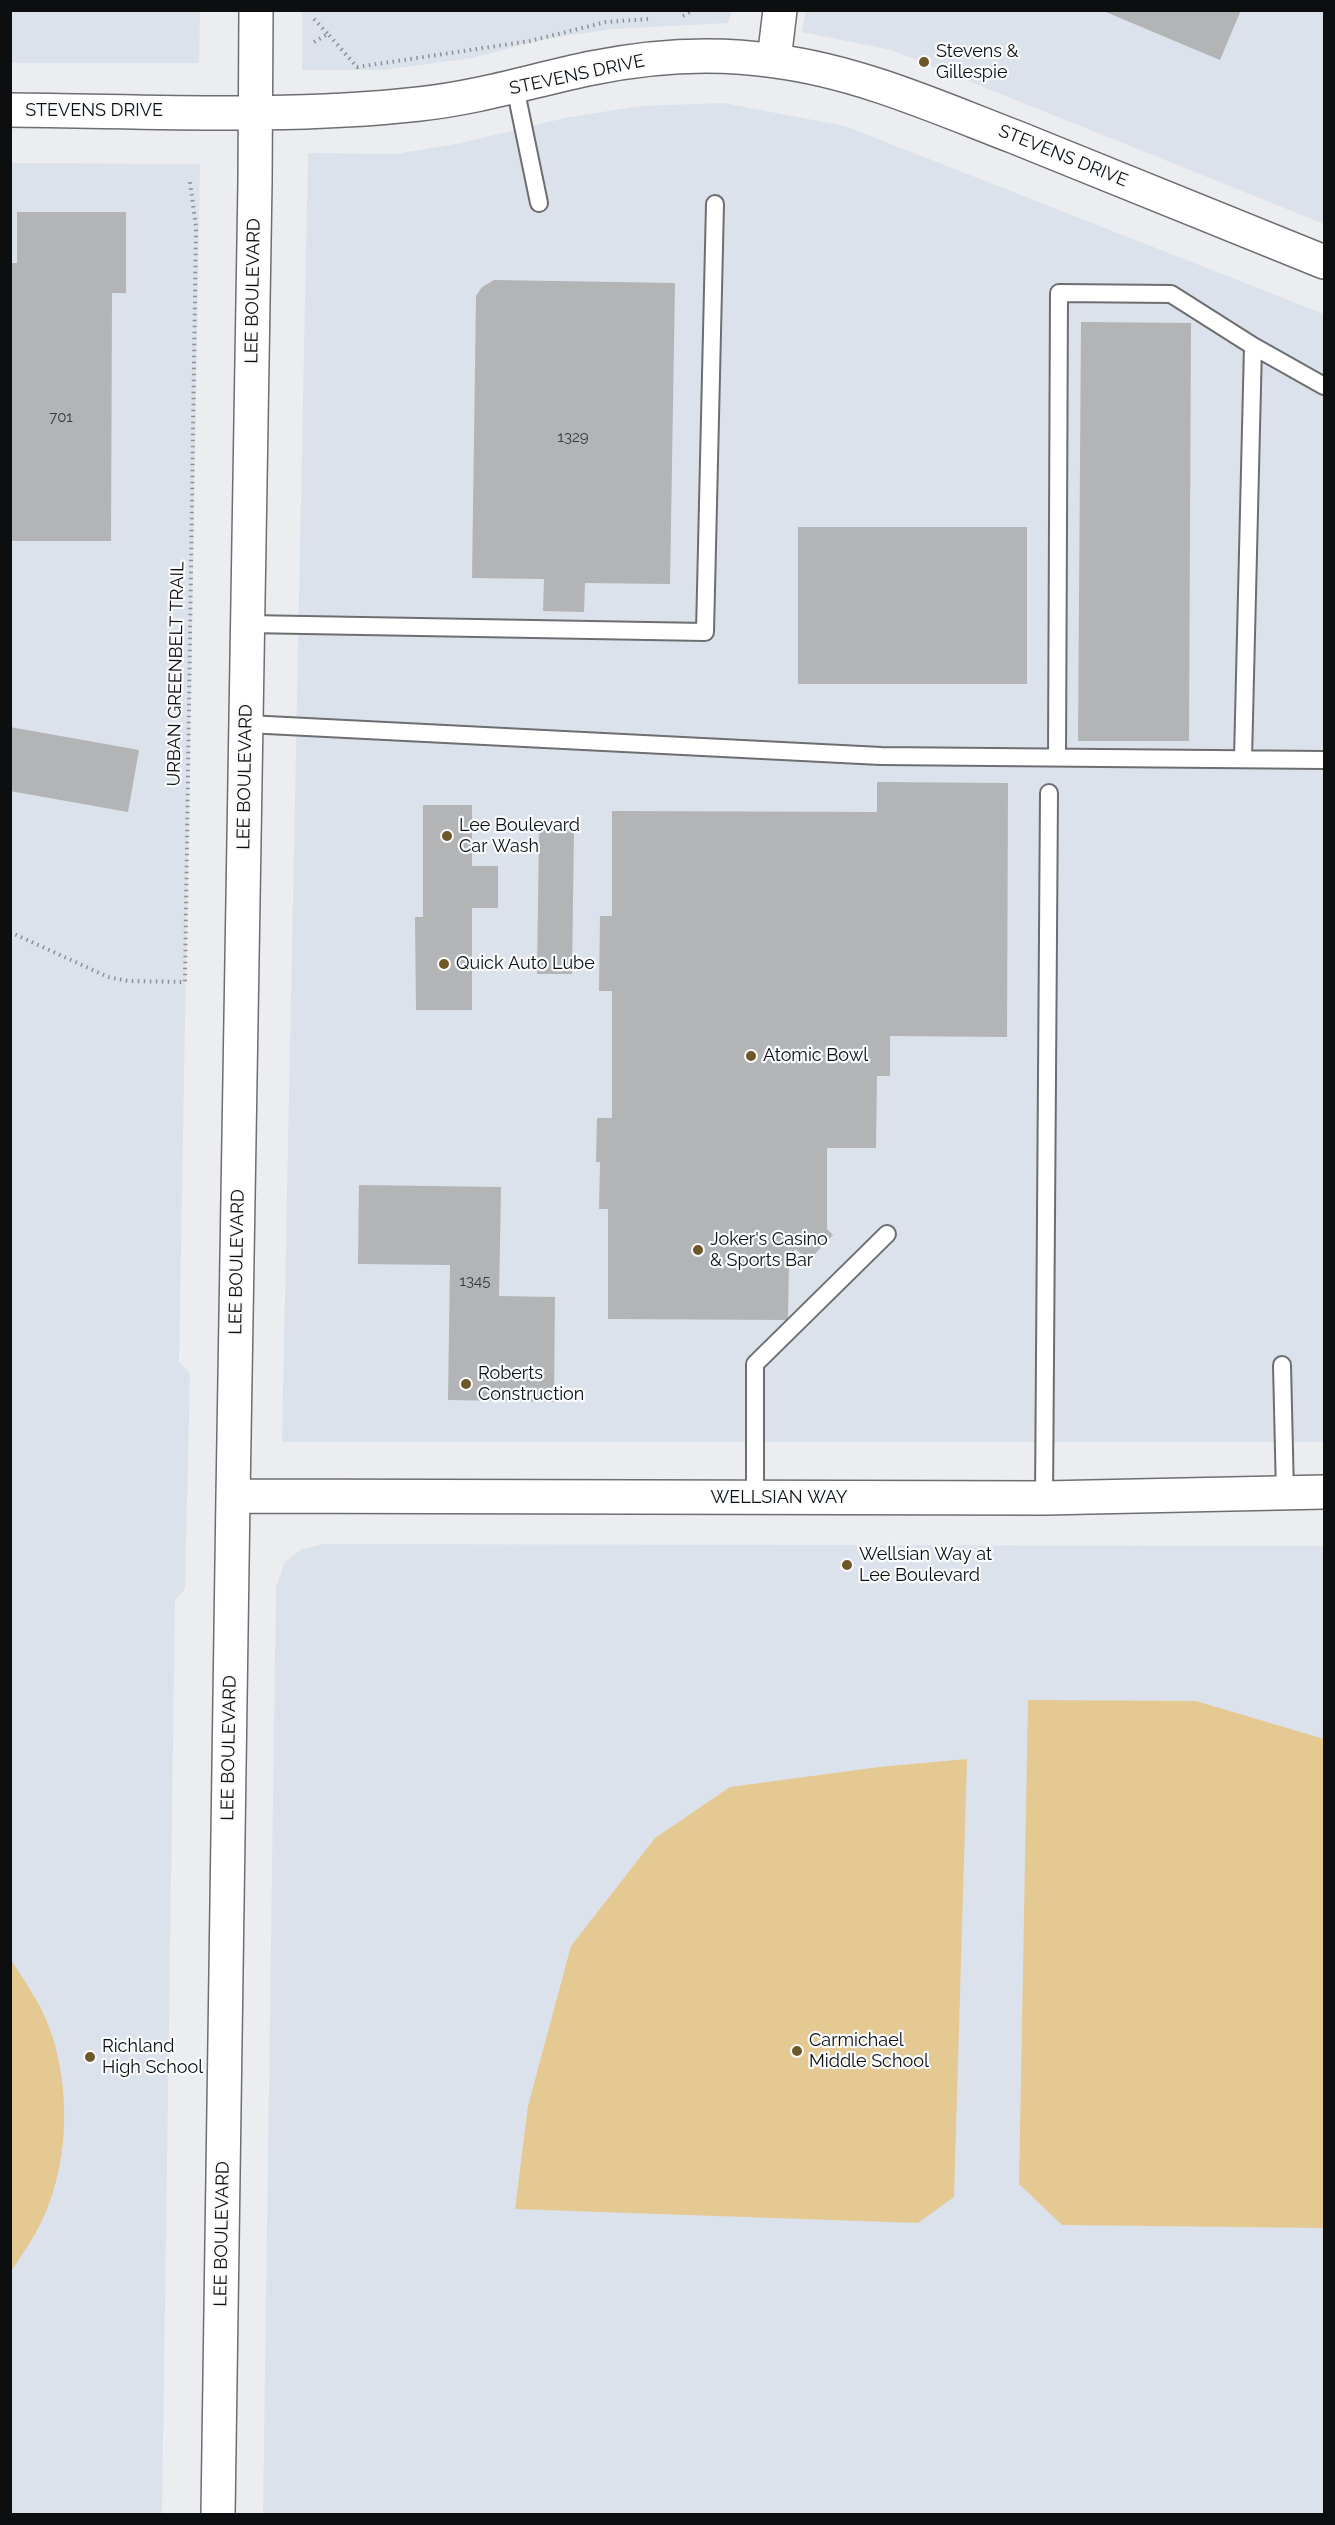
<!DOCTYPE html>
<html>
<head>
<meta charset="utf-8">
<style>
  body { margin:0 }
  #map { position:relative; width:1335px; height:2525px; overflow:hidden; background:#ebedf0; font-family:Raleway,sans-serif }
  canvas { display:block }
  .frame { position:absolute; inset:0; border:12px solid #0d0e0f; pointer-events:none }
</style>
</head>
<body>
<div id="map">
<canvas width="1335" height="2525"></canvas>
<div class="frame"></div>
</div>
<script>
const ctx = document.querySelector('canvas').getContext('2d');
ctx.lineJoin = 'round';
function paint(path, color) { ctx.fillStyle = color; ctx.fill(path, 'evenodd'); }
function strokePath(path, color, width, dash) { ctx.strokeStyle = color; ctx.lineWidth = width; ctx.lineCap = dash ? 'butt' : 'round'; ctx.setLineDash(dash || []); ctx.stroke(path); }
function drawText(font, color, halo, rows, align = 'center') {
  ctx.font = font + ' Raleway,sans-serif'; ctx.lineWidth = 4.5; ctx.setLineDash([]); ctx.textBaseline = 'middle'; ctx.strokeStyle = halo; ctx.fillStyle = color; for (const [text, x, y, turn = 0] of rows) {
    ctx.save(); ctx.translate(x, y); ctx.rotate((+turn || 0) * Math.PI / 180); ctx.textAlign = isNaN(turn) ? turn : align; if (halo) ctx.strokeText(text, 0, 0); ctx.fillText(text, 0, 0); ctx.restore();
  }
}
const built = new Path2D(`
  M11 10 200 11 199 63H11Z
  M806 10 1324 11V224L891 50 802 32Z
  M302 11V10L732 11 728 23 614 29 545 39 472 58 384 70H302Z
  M723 103 845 126 1324 314V1442H282L308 153 396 154 461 143 565 118 640 106Z
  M11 163 200 164 179 1362 190 1373 185 1589 175 1600 162 2514H11Z
  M324 1544 1324 1546V2514H263L276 1587 285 1562 302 1549Z`);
const green = new Path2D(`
  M1028 1700 1196 1701 1324 1739V2228L1062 2225 1019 2184Z
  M967 1759 954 2197 918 2223 515 2209 528 2106 571 1946 655 1838 730 1787 879 1767Z
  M11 1960C26 1983 42 2006 51 2032 69 2086 69 2151 49 2204 40 2228 26 2250 11 2271Z`);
const building = new Path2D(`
  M1101 10H1241L1220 60Z
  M17 212H126V293H112L111 541H10V263H17Z
  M494 280 675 283 670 584 585 583 584 612 543 611 544 579 472 578 476 296 482 287Z
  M1081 322 1191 323 1189 741H1078Z
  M798 527H1027V684H798Z
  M10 727 139 750 128 812 10 791Z
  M877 782 1008 783 1007 1037 890 1036V1076H877L876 1148H827V1229L833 1235 808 1261 796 1249 789 1256 788 1320 608 1319V1209H599L600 1162H596L597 1118H612V991H599L600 916H612V811L877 812Z
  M423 805H472V866H498V908H472V1010H416L415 917H423Z
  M539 828H574L572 974H537Z
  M359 1185 501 1187 499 1296 555 1297 554 1402 448 1400 450 1265 358 1264Z`);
const path = new Path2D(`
  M683 16 693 10
  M314 19 328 34
  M314 42 328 34 357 67 530 41 606 22 649 19
  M10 932 108 977 128 981 185 982 196 227 190 182`);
const lane = new Path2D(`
  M515 87 539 203
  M248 624 705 632 715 204
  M247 724 881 756 1324 760
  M1057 757 1059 293 1171 294 1253 346 1324 386
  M1243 759 1253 346
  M1282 1365 1285 1493
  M755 1498V1364L887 1234
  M1044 1498 1049 793`);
const secondary = new Path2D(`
  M774 60 780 10
  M10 110C146 111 284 119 419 104 478 98 534 80 592 68 651 56 715 52 775 61 859 72 937 107 1015 137 1118 178 1221 220 1324 262
  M233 1496 1044 1498 1324 1492
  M218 2514 233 1496 255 182 256 10`);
const markers = [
  [924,62,6,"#6f5828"],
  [447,836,6,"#6f5828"],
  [444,964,6,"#6f5828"],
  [751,1056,6,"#6f5828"],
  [698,1250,6,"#6f5828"],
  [466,1384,6,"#6f5828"],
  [847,1565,6,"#6f5828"],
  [797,2051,6,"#6f5828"],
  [90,2057,6,"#6f5828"]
];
const numberNames = [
  ["701",61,417],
  ["1329",573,437],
  ["1345",475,1281]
];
const poiNames = [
  ["Stevens &",936,52],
  ["Gillespie",936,73],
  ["Lee Boulevard",459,826],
  ["Car Wash",459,847],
  ["Quick Auto Lube",456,964],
  ["Atomic Bowl",763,1056],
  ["Joker's Casino",710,1240],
  ["& Sports Bar",710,1261],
  ["Roberts",478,1374],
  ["Construction",478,1395],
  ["Wellsian Way at",859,1555],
  ["Lee Boulevard",859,1576],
  ["Carmichael",809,2041],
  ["Middle School",809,2062],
  ["Richland",102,2047],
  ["High School",102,2068]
];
const streetNames = [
  ["STEVENS DRIVE",577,75,-12],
  ["STEVENS DRIVE",94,111],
  ["STEVENS DRIVE",1063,156,22],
  ["LEE BOULEVARD",253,291,-89],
  ["URBAN GREENBELT TRAIL",176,674,-89],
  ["LEE BOULEVARD",245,777,-89],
  ["LEE BOULEVARD",237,1262,-89],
  ["WELLSIAN WAY",779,1498],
  ["LEE BOULEVARD",229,1748,-89],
  ["LEE BOULEVARD",222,2234,-89]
];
paint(built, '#dce2eb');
paint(green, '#e5c993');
paint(building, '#b2b4b6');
strokePath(lane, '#6d6e71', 20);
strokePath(secondary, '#6d6e71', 36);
strokePath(path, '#8e9092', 4, [1.5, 4.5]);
strokePath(lane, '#fff', 16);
strokePath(secondary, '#fff', 33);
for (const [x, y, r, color] of markers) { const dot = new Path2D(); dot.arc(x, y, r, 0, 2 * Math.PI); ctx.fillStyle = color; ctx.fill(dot); strokePath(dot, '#f9fbfd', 2); }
drawText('15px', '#363839', null, numberNames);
drawText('18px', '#0d0e0f', '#f9fbfd', poiNames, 'left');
drawText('18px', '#0d0e0f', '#f9fbfd', streetNames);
</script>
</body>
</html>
